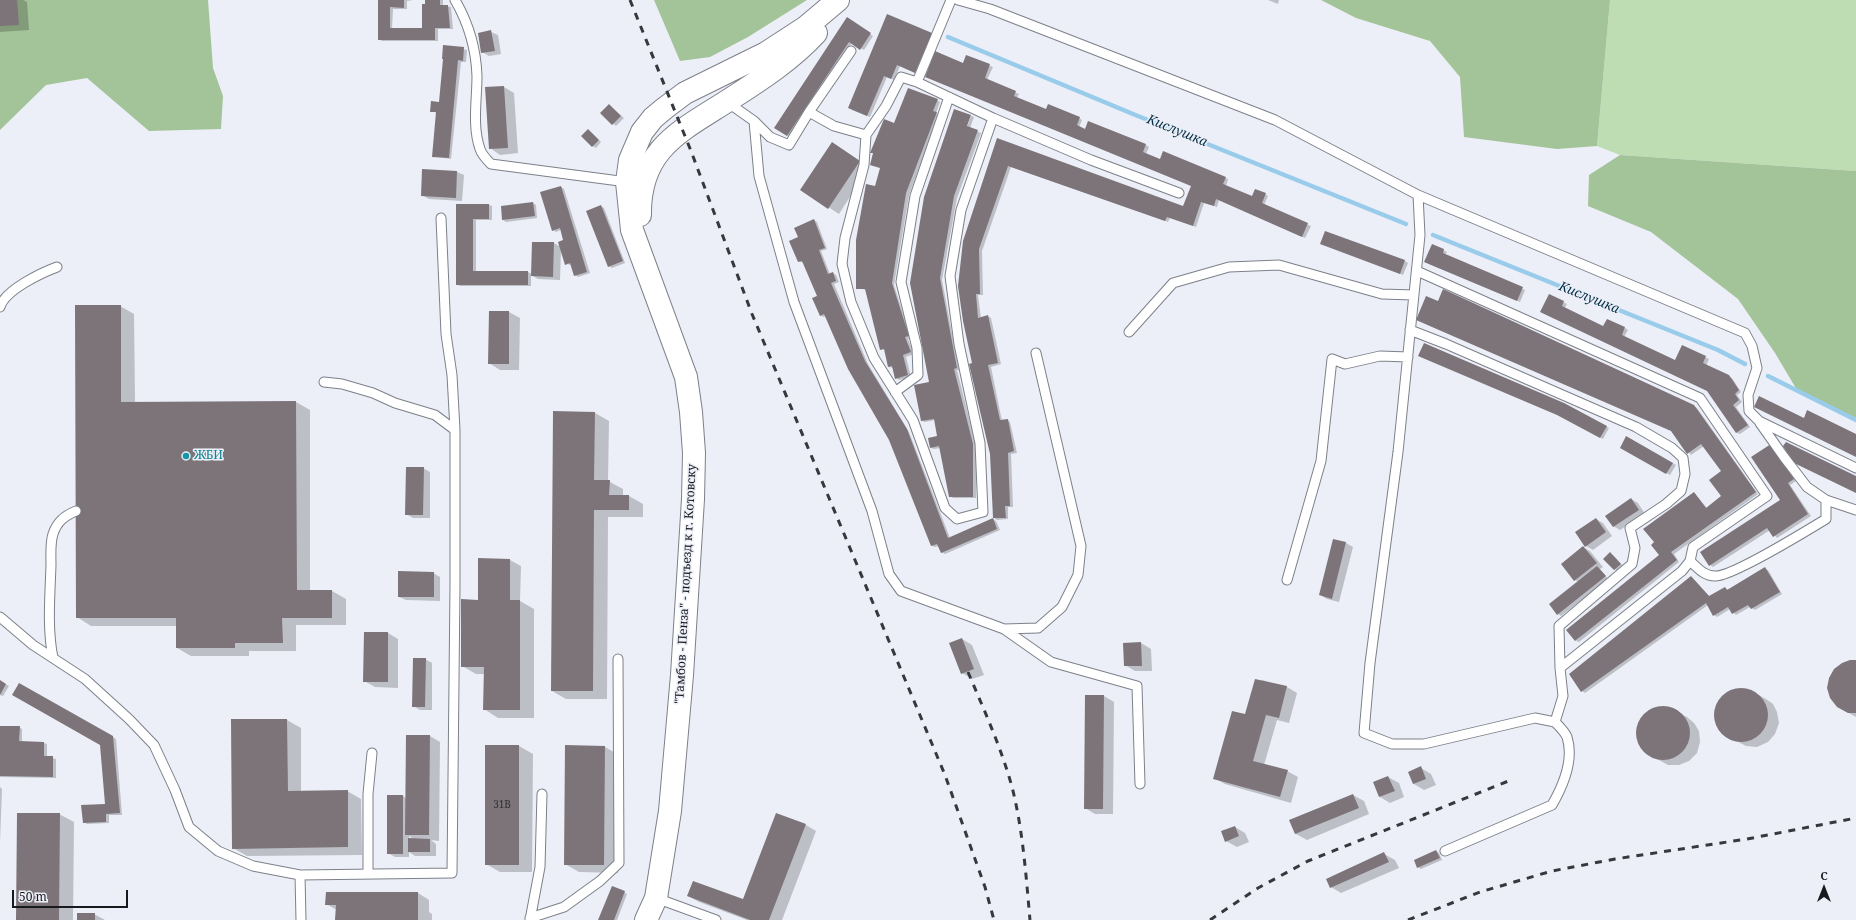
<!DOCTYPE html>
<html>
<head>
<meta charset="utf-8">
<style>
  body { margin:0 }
  #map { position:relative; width:1856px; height:920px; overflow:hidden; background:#eceff8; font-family:"Noto Serif",serif }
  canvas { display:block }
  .north { position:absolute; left:1804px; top:868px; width:40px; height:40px; -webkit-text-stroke:3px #eceff8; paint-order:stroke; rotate:0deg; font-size:11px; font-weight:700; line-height:16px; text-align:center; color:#18191d }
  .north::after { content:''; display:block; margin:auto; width:14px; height:18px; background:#18191d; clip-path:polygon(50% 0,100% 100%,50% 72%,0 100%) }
  .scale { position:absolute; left:12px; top:890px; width:116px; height:18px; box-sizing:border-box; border:2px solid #18191d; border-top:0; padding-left:5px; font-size:12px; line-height:14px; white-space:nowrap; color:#18191d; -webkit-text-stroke:3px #eceff8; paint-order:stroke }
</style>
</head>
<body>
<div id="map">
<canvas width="1856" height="920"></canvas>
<div class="north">С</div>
<div class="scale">50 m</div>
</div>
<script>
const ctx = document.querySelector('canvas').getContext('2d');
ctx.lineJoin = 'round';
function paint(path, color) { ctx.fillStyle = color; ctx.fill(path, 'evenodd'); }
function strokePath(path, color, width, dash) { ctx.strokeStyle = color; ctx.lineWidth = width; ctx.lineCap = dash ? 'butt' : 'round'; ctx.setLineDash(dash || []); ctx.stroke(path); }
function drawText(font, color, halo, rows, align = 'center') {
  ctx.font = font + ' "Noto Serif",serif'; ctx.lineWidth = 3; ctx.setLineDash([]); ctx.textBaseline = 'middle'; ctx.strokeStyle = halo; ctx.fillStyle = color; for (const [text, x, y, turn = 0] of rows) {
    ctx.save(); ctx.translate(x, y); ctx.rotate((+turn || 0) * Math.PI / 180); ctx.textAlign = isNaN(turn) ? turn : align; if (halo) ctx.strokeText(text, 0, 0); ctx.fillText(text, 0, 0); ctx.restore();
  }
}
const green = new Path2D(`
  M1610 0H1856V171L1620 155 1597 146Z`);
const forest = new Path2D(`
  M0 0H208L213 68 223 96 221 129 149 131 87 78 46 85 0 130Z
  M654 0H807L748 37 710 57 680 61Z
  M1321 0H1610L1597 146 1557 149 1464 137 1460 77 1430 41 1356 18Z
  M1620 155 1856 171V418L1797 390 1775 353 1738 299 1651 232 1588 206 1589 175Z`);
const shadow = new Path2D(`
  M0 0H23L27 2 29 30 0 32Z
  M379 0H413L407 1V9H393L392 29H423L426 0H443V6L451 7 453 29H438V41H382L379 39Z
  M1268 0H1279L1278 4Z
  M888 15 935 35 919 73 900 66 894 80 887 77 870 117 852 110Z
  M847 19 873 36 864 50 852 43 790 137 776 128Z
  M491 32 498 35 501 54 489 56 482 52Z
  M444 46 467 50 466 62H461L451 159 433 156 437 113 431 111 440 103 444 59Z
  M967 56 993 67 987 80 1019 94 1017 98 1046 110 1079 118 1082 120 1079 127 1086 130 1089 122 1146 145 1149 147 1146 154 1160 160 1225 178 1228 179 1226 186 1253 197 1265 194 1268 196 1264 205 1311 226 1305 238 1219 200 1217 207 1204 203 1196 227 1170 218 1168 222 1011 167 982 251 983 295H978L981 318 988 316 991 318 1001 364 991 367 1002 421 1007 420 1010 422 1017 453 1011 454 1013 507H1008V519L997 520 994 518 991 454 964 321 998 140 1184 207 1192 186 929 78 964 64Z
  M504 87 514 93 518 153 500 155 490 148Z
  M937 100 940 102 936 113 939 115 909 195 894 285 911 338 908 339 914 354 906 357 911 377 899 380 896 378 893 368 889 367 885 350 881 349 867 290 857 288 876 187 881 168 871 165 874 154 872 152 894 125Z
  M609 105 624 118 616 126 601 113Z
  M971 116 974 117 970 128 981 133 957 198 942 280 959 370H957L976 446V498H953L950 496 941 448 934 449 931 448 939 437 935 420 925 422 922 421 930 383 911 283Z
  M591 132 601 142 596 148 593 146Z
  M842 150 869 167 839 214 802 190Z
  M457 172 464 175 462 201 429 199 422 195Z
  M561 187 564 189 590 273 578 277 575 275 572 265 566 264 561 249 560 280 538 279 531 275V286H460L457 284V205H489L492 206V220H476V272H528L532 274 533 243H554L561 247 564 241 561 230 556 232 553 230Z
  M533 203 536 205 537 218 506 222 503 220Z
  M601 206 604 208 625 263 612 268 609 266Z
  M814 220 817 222 827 249 821 251 830 274 833 273 836 275 839 282 834 284 868 364 909 432 950 538 993 519 996 521 1000 530 945 554 941 552 939 546 935 547 932 546 890 439 826 316 823 317 820 315 818 297 803 263 799 261 800 237Z
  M1326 232 1405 261 1408 263 1403 275 1325 245Z
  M1433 245 1447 252 1445 255 1525 290 1520 302 1429 264Z
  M1549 295 1567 304 1564 309 1604 327 1607 320 1625 328 1628 330 1624 337 1675 362 1683 346 1709 359 1706 366 1732 378 1741 392 1737 395 1742 402 1736 407 1750 427 1740 434 1737 433 1708 390 1545 313Z
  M120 306 134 314 135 402H296L310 410V591H332L346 599V625H296V651H249V656H191L177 648V626H91L77 617Z
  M490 312H509L520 318 519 370H500L489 363Z
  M1564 403 1609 428 1603 439 1562 417Z
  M1693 406 1697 408 1758 494 1674 554 1679 562 1579 642 1576 641 1661 555 1694 493 1707 508 1722 497V471L1704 446 1691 455 1672 431Z
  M595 413 609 421 608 481 623 489V496H629L643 504V517H608L607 699H566L552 691Z
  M1627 437 1676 465 1670 475 1621 448Z
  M1774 447 1796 481 1790 485 1811 516 1777 538 1770 530 1713 567 1710 565 1781 501Z
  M423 468 430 472V518H413L406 514Z
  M1631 499 1638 503 1645 514 1620 530 1613 526Z
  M1596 519 1603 523 1612 536 1593 550 1586 546Z
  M1334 540 1346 543 1353 547 1339 602 1327 599 1320 595Z
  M1583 547 1590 551 1603 567 1600 569 1608 579 1561 616 1558 614 1578 582 1575 580Z
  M1613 555 1623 566 1618 571 1614 569Z
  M479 559 510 560 521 566 520 601 534 609V718H498L484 709 485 674H476L462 666 479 601Z
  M1765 569 1768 570 1782 594 1755 610 1750 607 1736 615 1730 609 1717 617 1714 615 1708 605 1585 693 1582 691 1570 674 1691 577 1710 597 1725 588 1729 590Z
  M433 573 440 577V601L406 600 399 597Z
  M388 633 398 639V688L375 687 364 681Z
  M962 639 972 645 984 675 972 679 962 673Z
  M1141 643 1151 649 1152 671H1135L1125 665Z
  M425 659 432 663V710H420L413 706Z
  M1856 661V717L1838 707Z
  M1262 680 1287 687 1297 693 1289 723 1277 720 1264 765 1287 771 1298 777 1291 803 1225 784 1214 778Z
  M0 681 9 686 3 696 0 695Z
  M19 685 116 739 122 815H109V823L87 824 84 822 106 805 101 744Z
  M1738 689H1746L1766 699 1773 704 1777 712 1779 723 1775 734 1768 742 1757 747 1746 746 1725 735 1718 726 1715 716 1716 706 1721 698 1729 692Z
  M1104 696 1114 702 1113 814H1095L1085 808Z
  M1659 707 1668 708 1687 717 1694 723 1699 731 1700 742 1697 753 1689 761 1679 765H1668L1646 753 1639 744 1637 735 1638 725 1643 716 1651 710Z
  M287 720 301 728V792L347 791 361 799 362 855 247 856 233 848Z
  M0 727H19L22 729V742L44 743 47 744V757L56 759V778L0 777Z
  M430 736 440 742 439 841 431 840 436 844V856H415L409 852V857H395L388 853 403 796 406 798ZM409 836 415 840 409 839Z
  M486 746H519L533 754 532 872H500L486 864Z
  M605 747 619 755 618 873 579 872 565 864Z
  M1421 768 1431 774 1436 785 1424 790 1414 784 1409 772Z
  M1388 777 1399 783 1404 797 1390 803 1380 797Z
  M0 787 2 789 0 843Z
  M1353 795 1364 801 1369 814 1307 840 1296 834 1291 820Z
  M59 814 74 822 73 920H17Z
  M806 825 816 831 782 920H747L699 902 688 896 743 900Z
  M1235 827 1245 833 1249 842 1237 847 1226 841Z
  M1436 851 1439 853 1442 860 1421 869 1418 867Z
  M1384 854 1395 860 1399 868 1341 893 1331 887Z
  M624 892 627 894 617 920H599Z
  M327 893H418L429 900V912L432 914V920H336L337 910 326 904Z
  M94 914 105 920H78Z`);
const stream = new Path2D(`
  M948 37 1133 114 1406 224
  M1433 235 1718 350 1745 364
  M1768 376 1856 420`);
const building = new Path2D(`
  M0 0H17L19 25 0 26Z
  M378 0H404V8L390 7V28H422V4H425V0H440V5H448L450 28H435V40H378Z
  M887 14 932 33 915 73 897 65 891 79 884 76 867 116 848 108Z
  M847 17 871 33 860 50 849 42 787 136 774 128Z
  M491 30 495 51 481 53 478 33Z
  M443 45 464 47 463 61 458 60 449 158 432 157 436 112H430L431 101 439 102 443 59H442Z
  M935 51 963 63 966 55 990 64 985 78 1016 91 1014 96 1046 109 1048 104 1080 117 1077 125 1085 129 1088 121 1146 144 1143 152 1160 159 1163 151 1226 177 1223 184 1252 196 1255 189 1266 193 1262 203 1308 223 1302 237 1216 199 1214 206 1201 202 1193 226 1167 217 1165 221 1008 166 979 249 980 294H976L978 318 988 315 998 363 988 365 1000 420 1008 419 1014 451 1008 453 1010 506H1005L1006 518H993L990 454 969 364 972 363 963 321 958 286 963 241 997 138 1183 206 1191 186 925 77Z
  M504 86 508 148 489 149 485 87Z
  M908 88 938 99 933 111 937 112 906 193 892 283 909 336 905 337 911 352 903 355 908 375 895 379 892 366 888 367 884 349 880 350 865 289H856V240L866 184 875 186 880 168 870 165 873 153H870L884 119 894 123Z
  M609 104 621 116 612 125 600 113Z
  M954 109 971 115 967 126 978 130 954 196 940 278 957 368 954 369 973 444V497H949L939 446 930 448 928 438 937 436 934 419 921 421 914 385 929 382 910 283 924 197Z
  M588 129 599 140 592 147 581 136Z
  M832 142 860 161 828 209 800 190Z
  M422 169 457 171 456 198 421 196Z
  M561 186 587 272 574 276 570 263 565 265 558 242 563 240 560 228 552 231 540 192Z
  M533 202 535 216 502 220 501 206Z
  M456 204H489V219H473V271H528V285H456Z
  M601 205 623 261 608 267 586 211Z
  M814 219 825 248 819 250 828 274 833 272 836 281 831 283 865 361 907 429 948 538 993 518 997 529 941 553 937 544 931 546 889 440 848 369 824 314 820 316 812 298 817 296 802 261 798 262 789 241 798 237 794 228Z
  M1325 231 1405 260 1400 274 1320 244Z
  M532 242H554L553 277 531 276Z
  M1432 244 1444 249 1443 253 1523 287 1517 301 1424 262Z
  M1443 289 1694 405 1756 492 1671 552 1677 560 1575 641 1566 630 1659 555 1651 545 1654 542 1643 529 1694 492 1706 508 1721 496 1709 480 1721 471 1701 444 1687 454 1671 431 1416 320 1426 296 1438 301Z
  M1549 294 1564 301 1562 306 1603 326 1607 319 1625 327 1622 335 1675 360 1682 345 1706 356 1703 363 1729 375 1739 390 1735 394 1739 400 1733 405 1748 425 1736 433 1707 391 1540 312Z
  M75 305H121V402L296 401 297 590H332V618H282L283 643H235V648H176V618H76Z
  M489 311H509V364H488Z
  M1424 343 1564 403 1607 426 1600 438 1557 415 1418 356Z
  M1759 396 1804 418 1807 410 1856 434V457L1754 407Z
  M553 411 595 412 594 480H610L609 495H629V510H594L593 691H551Z
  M1626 436 1673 463 1666 474 1620 448Z
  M1786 442 1856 476V493L1794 463 1783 446Z
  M1771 444 1794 479 1788 483 1808 514 1773 537 1767 528 1709 566 1700 552 1780 500 1751 457Z
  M406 467H424L423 515H405Z
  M1631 498 1639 510 1613 527 1605 516Z
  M1596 518 1606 532 1585 547 1575 532Z
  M1333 539 1346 542 1332 599 1319 595Z
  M1583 546 1597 563 1574 581 1561 564Z
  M1610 552 1621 564 1614 570 1603 559Z
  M478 558 510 559V600H520V710H483L484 667H461V599L478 600Z
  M1597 566 1606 576 1557 615 1549 604Z
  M1765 567 1780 592 1751 609 1748 605 1732 614 1728 607 1713 616 1706 603 1581 692 1569 674 1691 576 1709 596 1725 587 1727 590Z
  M398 571 434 572V597H398Z
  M364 632H388V682H363Z
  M962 638 974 669 961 674 949 643Z
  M1141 642 1142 666H1124L1123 643Z
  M413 658H426L425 707H412Z
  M1850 660H1856V713H1848L1837 707 1830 698 1827 688 1829 678 1834 669 1842 663Z
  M1255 679 1287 686 1279 718 1266 715 1253 761 1288 770 1280 797 1213 779 1232 711 1245 714Z
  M0 680 6 684 0 695Z
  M19 683 113 736 120 813 106 814V822L83 823 81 805 105 804 100 745 12 695Z
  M1714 715a27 27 0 1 1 54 0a27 27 0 1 1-54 0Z
  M1085 695H1104L1103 809H1084Z
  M1636 733a27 27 0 1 1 54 0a27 27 0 1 1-54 0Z
  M231 719H287L288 791 348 790V847L232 849Z
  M0 726H20L19 741 44 742V756H53V777L0 776Z
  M406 735H430L429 835H405Z
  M485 745H519V865H485Z
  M565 745 605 746 604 865H564Z
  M1421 766 1426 779 1413 784 1408 772Z
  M1388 776 1395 791 1379 797 1373 782Z
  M1353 794 1359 808 1295 834 1289 820Z
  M387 795H403V854H387Z
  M17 813H60L59 920H16Z
  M776 813 806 824 769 920H750L687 896 693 881 743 899Z
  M1235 826 1239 836 1225 842 1221 831Z
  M408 838 430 839V852H408Z
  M1436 850 1440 858 1417 868 1414 860Z
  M1384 852 1389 862 1330 888 1326 879Z
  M612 886 625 891 614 920H598Z
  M326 892H418V920H335L336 905H325Z
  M77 913H95V920H77Z`);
const lane = new Path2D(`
  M455 0C469 24 476 48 477 76 477 100 472 126 480 149 482 155 487 160 491 164L627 182
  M958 0 990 9 1275 120 1418 195 1745 333 1752 346 1757 368 1748 395 1749 411 1759 421 1856 468
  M851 51 809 112 834 126 866 135
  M901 77 917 82 993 118 961 210 950 276 959 344 980 443 983 512 957 519 945 508 913 420 874 358 851 302 842 264 845 238 864 165 866 135 886 106Z
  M917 82 951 0
  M727 102 754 121 759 176 794 302 872 511 889 574 901 591 1004 629 1051 662 1137 686 1140 784
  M993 118 1091 160 1179 193
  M754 121 770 137 789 145 809 112
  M1418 195 1420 235 1398 452 1370 663 1364 733 1392 744H1424L1535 718 1555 722C1559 726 1565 732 1567 737 1574 759 1563 786 1552 805L1445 851
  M1417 271 1700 398 1767 496 1693 547 1690 561 1682 571 1560 668 1563 696 1555 722
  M0 307C5 290 41 273 57 267
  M1410 330 1446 344 1636 427 1672 448 1683 458 1685 474 1681 491 1666 504 1630 528 1635 548 1632 564 1559 626 1560 668
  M1129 332 1173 283 1229 267 1279 265 1382 294 1414 295
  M324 382 342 384 373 393 395 403 435 415 455 430
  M895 392 918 375 917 348 901 282 915 196 949 97
  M1760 423 1784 457 1807 487 1826 500
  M1690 561C1698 568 1704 576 1715 576 1731 577 1808 530 1826 519V500L1856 510
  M1287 580 1321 461 1332 359 1345 364 1380 356 1408 357
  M0 617 33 645 85 679 129 719 154 745 175 790 189 827 218 851 253 866 300 875
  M1004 629 1038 628 1062 607 1078 575 1081 546 1036 353
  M53 658C47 628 50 596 51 565 51 556 50 543 53 534 57 522 64 516 76 511
  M368 874V794L372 753
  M656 898 716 920
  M530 918 564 907 600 881 619 863 618 659
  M301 920 300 875 452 873 455 585V430L452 375 446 334 441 218
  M530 920 540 867 542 794`);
const secondary = new Path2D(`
  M640 215C639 147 683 130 732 98 762 79 792 59 816 33
  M646 920 656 898 670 811 682 675 693 499 694 453 691 412 686 377 632 230 627 182 630 160 642 132 653 118 665 108 685 93 766 53 806 27 838 0`);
const rail = new Path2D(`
  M630 0 691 151 752 314 945 775 985 887 994 920
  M968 672C984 710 1001 747 1012 787 1023 830 1026 876 1030 920
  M1210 920 1258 888 1308 861 1511 780
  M1408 920 1480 892 1552 871 1615 859 1747 839 1856 818`);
const markers = [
  [186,456,4,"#0f9aa8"]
];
const numberNames = [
  ["31В",502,805]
];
const cultureNames = [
  ["ЖБИ",194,456]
];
const streetNames = [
  ["\"Тамбов - Пенза\" - подъезд к г. Котовску",686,584,-87]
];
const waterNames = [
  ["Кислушка",1177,131,22],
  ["Кислушка",1589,298,22]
];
paint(green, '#beddb3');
paint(forest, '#a3c399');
paint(shadow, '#0003');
strokePath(stream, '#99cbea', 4.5);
paint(building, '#7c7479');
strokePath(lane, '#7c8088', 11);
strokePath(secondary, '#7c8088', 24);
strokePath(lane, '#fff', 9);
strokePath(secondary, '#fff', 22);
strokePath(rail, '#37383d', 3, [7, 7]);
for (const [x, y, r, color] of markers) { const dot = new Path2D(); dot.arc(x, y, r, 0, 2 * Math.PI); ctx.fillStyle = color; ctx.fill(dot); strokePath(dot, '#eceff8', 1.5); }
drawText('10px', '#313034', null, numberNames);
drawText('12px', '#0d838f', '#eceff8', cultureNames, 'left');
drawText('12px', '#18191d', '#eceff8', streetNames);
drawText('italic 13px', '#063046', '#eceff8', waterNames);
</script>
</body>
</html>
